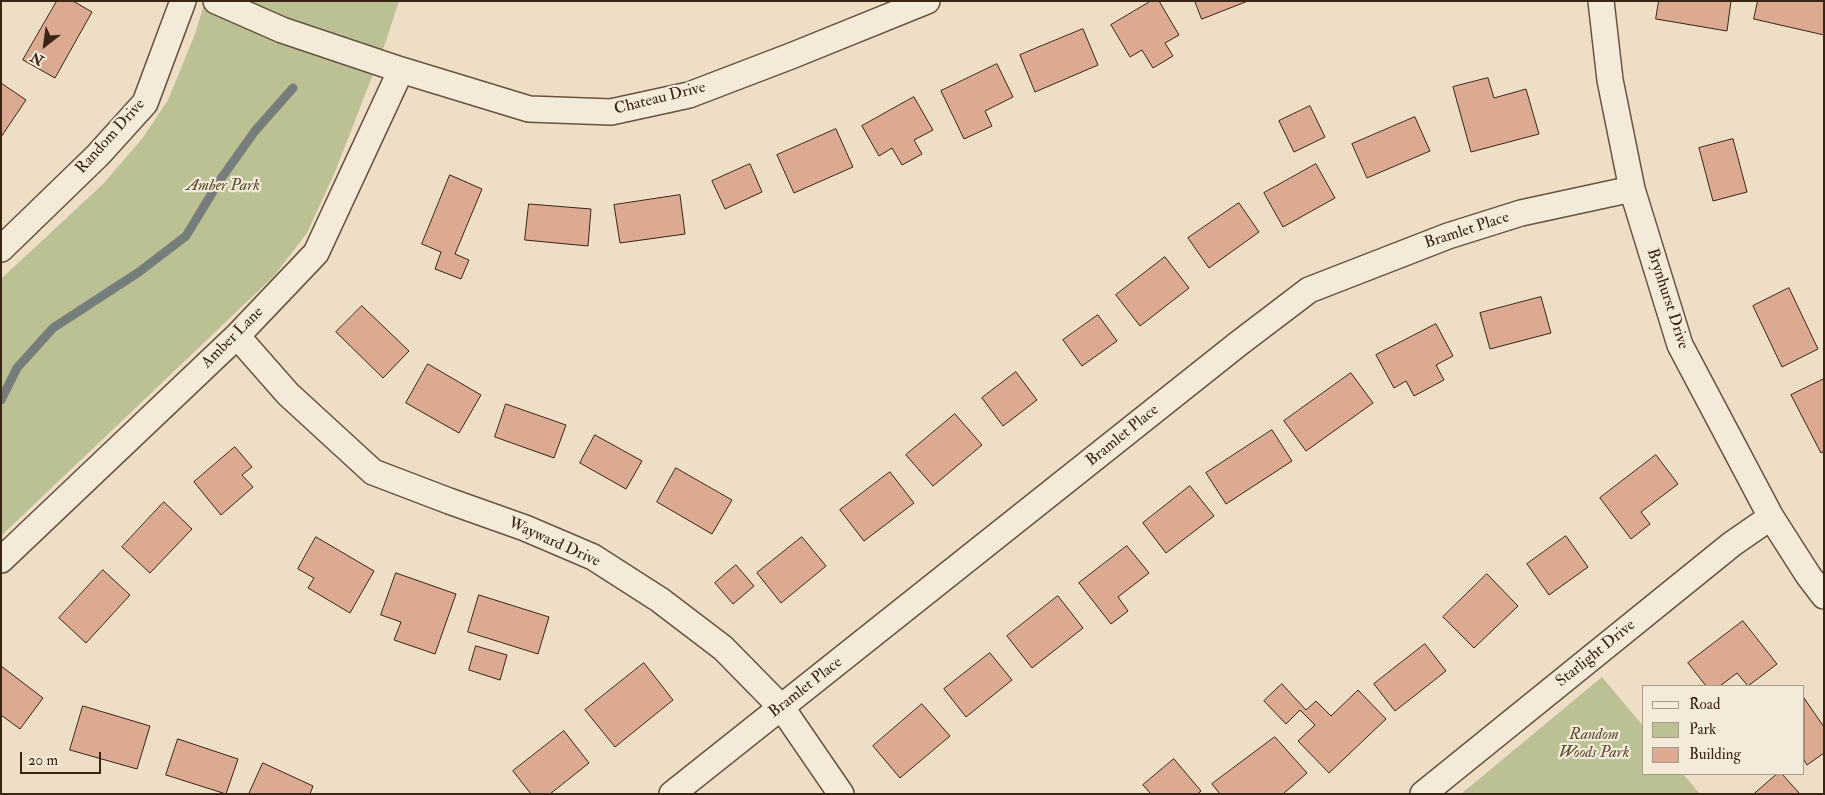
<!DOCTYPE html>
<html>
<head>
<meta charset="utf-8">
<style>
  body { margin:0 }
  #map { position:relative; width:1825px; height:795px; overflow:hidden; background:#eedec5; font-family:"IM FELL Double Pica",serif }
  canvas { display:block }
  .frame { position:absolute; inset:0; border:2px solid #392513; pointer-events:none }
  .legend { position:absolute; left:1642px; top:685px; width:162px; height:90px; box-sizing:border-box; background:#f4ead9; border:1px solid #a99b8a; margin:0; padding:6px 9px; list-style:none; font-size:15px; color:#392513 }
  .legend li { display:flex; align-items:center; gap:10px; height:25px }
  .legend b { width:25px; border:1px solid #a99b8a }
  .north { position:absolute; left:20px; top:20px; width:50px; height:50px; -webkit-text-stroke:4px #f4ead9; paint-order:stroke; rotate:210deg; font-size:14px; font-weight:700; line-height:20px; text-align:center; color:#392513 }
  .north::after { content:''; display:block; margin:auto; width:18px; height:22px; background:#392513; clip-path:polygon(50% 0,100% 100%,50% 72%,0 100%) }
  .scale { position:absolute; left:20px; top:752px; width:81px; height:22px; box-sizing:border-box; border:2px solid #392513; border-top:0; padding-left:6px; font-size:15px; line-height:18px; white-space:nowrap; color:#392513; -webkit-text-stroke:4px #f4ead9; paint-order:stroke }
</style>
</head>
<body>
<div id="map">
<canvas width="1825" height="795"></canvas>
<div class="frame"></div>
<ul class="legend">
<li><b style="height:6px;background:#f4ead9"></b>Road</li>
<li><b style="height:14px;background:#bbc193"></b>Park</li>
<li><b style="height:14px;background:#dca991"></b>Building</li>
</ul>
<div class="north">N</div>
<div class="scale">20 m</div>
</div>
<script>
const ctx = document.querySelector('canvas').getContext('2d');
ctx.lineJoin = 'round';
function paint(path, color) { ctx.fillStyle = color; ctx.fill(path, 'evenodd'); }
function strokePath(path, color, width, dash) { ctx.strokeStyle = color; ctx.lineWidth = width; ctx.lineCap = dash ? 'butt' : 'round'; ctx.setLineDash(dash || []); ctx.stroke(path); }
function drawText(font, color, halo, rows, align = 'center') {
  ctx.font = font + ' "IM FELL Double Pica",serif'; ctx.lineWidth = 4.5; ctx.setLineDash([]); ctx.textBaseline = 'middle'; ctx.strokeStyle = halo; ctx.fillStyle = color; for (const [text, x, y, turn = 0] of rows) {
    ctx.save(); ctx.translate(x, y); ctx.rotate((+turn || 0) * Math.PI / 180); ctx.textAlign = isNaN(turn) ? turn : align; if (halo) ctx.strokeText(text, 0, 0); ctx.fillText(text, 0, 0); ctx.restore();
  }
}
const green = new Path2D(`
  M205 1H399L386 41 335 172 307 233 274 276 1 536V279L103 184 142 139 168 100 195 34Z
  M1602 677 1644 727V774H1683L1700 794H1461Z`);
const stream = new Path2D(`
  M1 400 17 368 53 328 139 272 186 236 220 180 255 131 293 88`);
const building = new Path2D(`
  M57 1H73L92 12 55 78 23 60Z
  M1151 1H1159L1179 35 1165 43 1173 56 1153 68 1142 50 1130 57 1111 25Z
  M1195 1H1248L1202 19Z
  M1659 1H1731L1727 31 1656 19Z
  M1758 1H1824V35L1754 19Z
  M1083 29 1098 65 1035 92 1020 55Z
  M997 64 1013 97 985 111 992 126 964 139 941 91Z
  M1488 78 1494 98 1526 89 1539 134 1471 152 1453 87Z
  M1 83 26 100 1 137Z
  M914 97 933 130 914 140 922 154 902 165 892 148 879 156 862 126Z
  M1310 106 1325 137 1294 152 1279 121Z
  M1415 117 1430 151 1367 178 1352 144Z
  M836 129 853 167 794 193 777 155Z
  M1733 139 1747 192 1713 201 1699 148Z
  M750 164 762 192 725 209 712 181Z
  M1316 164 1335 198 1283 227 1264 193Z
  M450 175 482 189 455 254 469 260 461 279 435 269 441 252 422 244Z
  M680 195 685 234 620 243 614 205Z
  M1239 203 1259 232 1209 268 1188 238Z
  M529 204 591 209 588 246 525 240Z
  M1165 257 1189 288 1140 326 1116 295Z
  M1789 288 1818 349 1782 367 1753 306Z
  M1541 297 1551 333 1490 349 1480 313Z
  M362 306 409 351 383 378 336 332Z
  M1098 315 1117 341 1082 366 1063 340Z
  M1436 324 1453 356 1436 365 1444 380 1414 396 1406 381 1394 388 1376 355Z
  M428 364 481 395 459 433 406 403Z
  M1016 372 1037 400 1003 426 982 398Z
  M1351 373 1373 403 1306 451 1284 421Z
  M1824 379V451L1821 453 1791 395Z
  M506 404 566 425 554 458 495 437Z
  M955 414 982 445 933 486 906 455Z
  M1272 430 1292 461 1226 504 1206 473Z
  M595 435 642 461 626 489 580 463Z
  M235 447 252 467 242 475 253 487 221 515 194 482Z
  M1656 455 1678 484 1641 512 1650 524 1631 539 1600 498Z
  M676 468 732 500 712 534 657 502Z
  M890 472 914 503 864 541 840 510Z
  M1190 486 1214 516 1166 553 1143 523Z
  M164 502 192 529 150 573 122 547Z
  M1566 536 1588 567 1549 595 1527 564Z
  M316 537 374 571 350 613 308 588 314 578 298 569Z
  M802 537 826 566 781 603 757 573Z
  M1127 546 1149 573 1118 597 1128 611 1111 624 1079 583Z
  M736 565 754 586 733 604 715 583Z
  M103 570 130 595 86 643 59 618Z
  M396 573 456 594 435 654 394 640 401 622 381 615Z
  M1487 574 1518 606 1474 648 1443 617Z
  M479 595 549 617 538 654 468 632Z
  M1058 596 1083 628 1032 668 1007 636Z
  M1743 621 1777 664 1748 686 1737 673 1720 686H1706L1688 663Z
  M1425 644 1446 671 1395 711 1374 684Z
  M476 646 507 655 500 680 469 670Z
  M990 653 1012 680 966 717 944 689Z
  M644 663 673 700 615 747 585 710Z
  M1 666 43 698 20 729 1 715Z
  M1282 684 1306 710 1316 701 1331 716 1358 690 1386 719 1329 773 1298 741 1315 725 1300 710 1286 724 1264 701Z
  M1804 698 1824 727V753L1807 765 1804 760Z
  M922 704 950 736 900 778 873 746Z
  M83 706 150 726 137 769 70 750Z
  M564 731 589 763 550 794H531L513 771Z
  M1275 737 1307 773 1283 794H1220L1212 784Z
  M178 739 238 759 226 794 166 775Z
  M1174 759 1201 791 1197 794H1151L1143 785Z
  M263 763 313 786 310 794H249Z
  M1777 774H1782L1800 794H1754Z`);
const street = new Path2D(`
  M216 1 282 30 401 70 529 109 611 112 689 95 791 56 927 1
  M1601 1 1610 80 1632 189 1680 345 1771 517 1808 575 1824 596
  M1 249 98 155 145 103 183 1
  M237 336 288 394 373 472 449 501 525 528 593 557 660 600 723 648 782 708 841 794
  M1 560 237 336 316 253 401 70
  M672 794 1238 344 1309 290 1448 236 1521 213 1632 189
  M1423 794 1732 544 1771 517`);
const streetNames = [
  ["Chateau Drive",660,99,-14],
  ["Random Drive",111,137,-48],
  ["Bramlet Place",1467,231,-18],
  ["Brynhurst Drive",1667,299,72],
  ["Amber Lane",233,338,-45],
  ["Bramlet Place",1123,436,-39],
  ["Wayward Drive",554,543,24],
  ["Starlight Drive",1596,654,-39],
  ["Bramlet Place",806,688,-38]
];
const parkNames = [
  ["Amber Park",223,187],
  ["Random",1594,736],
  ["Woods Park",1594,754]
];
paint(green, '#bbc193');
strokePath(stream, '#767e7b', 9);
paint(building, '#dca991');
strokePath(building, '#392513', 1);
strokePath(street, '#665340', 28);
strokePath(street, '#f4ead9', 25);
drawText('16px', '#392513', '#f4ead9', streetNames);
drawText('italic 16px', '#5a4c33', '#f4ead9', parkNames);
</script>
</body>
</html>
